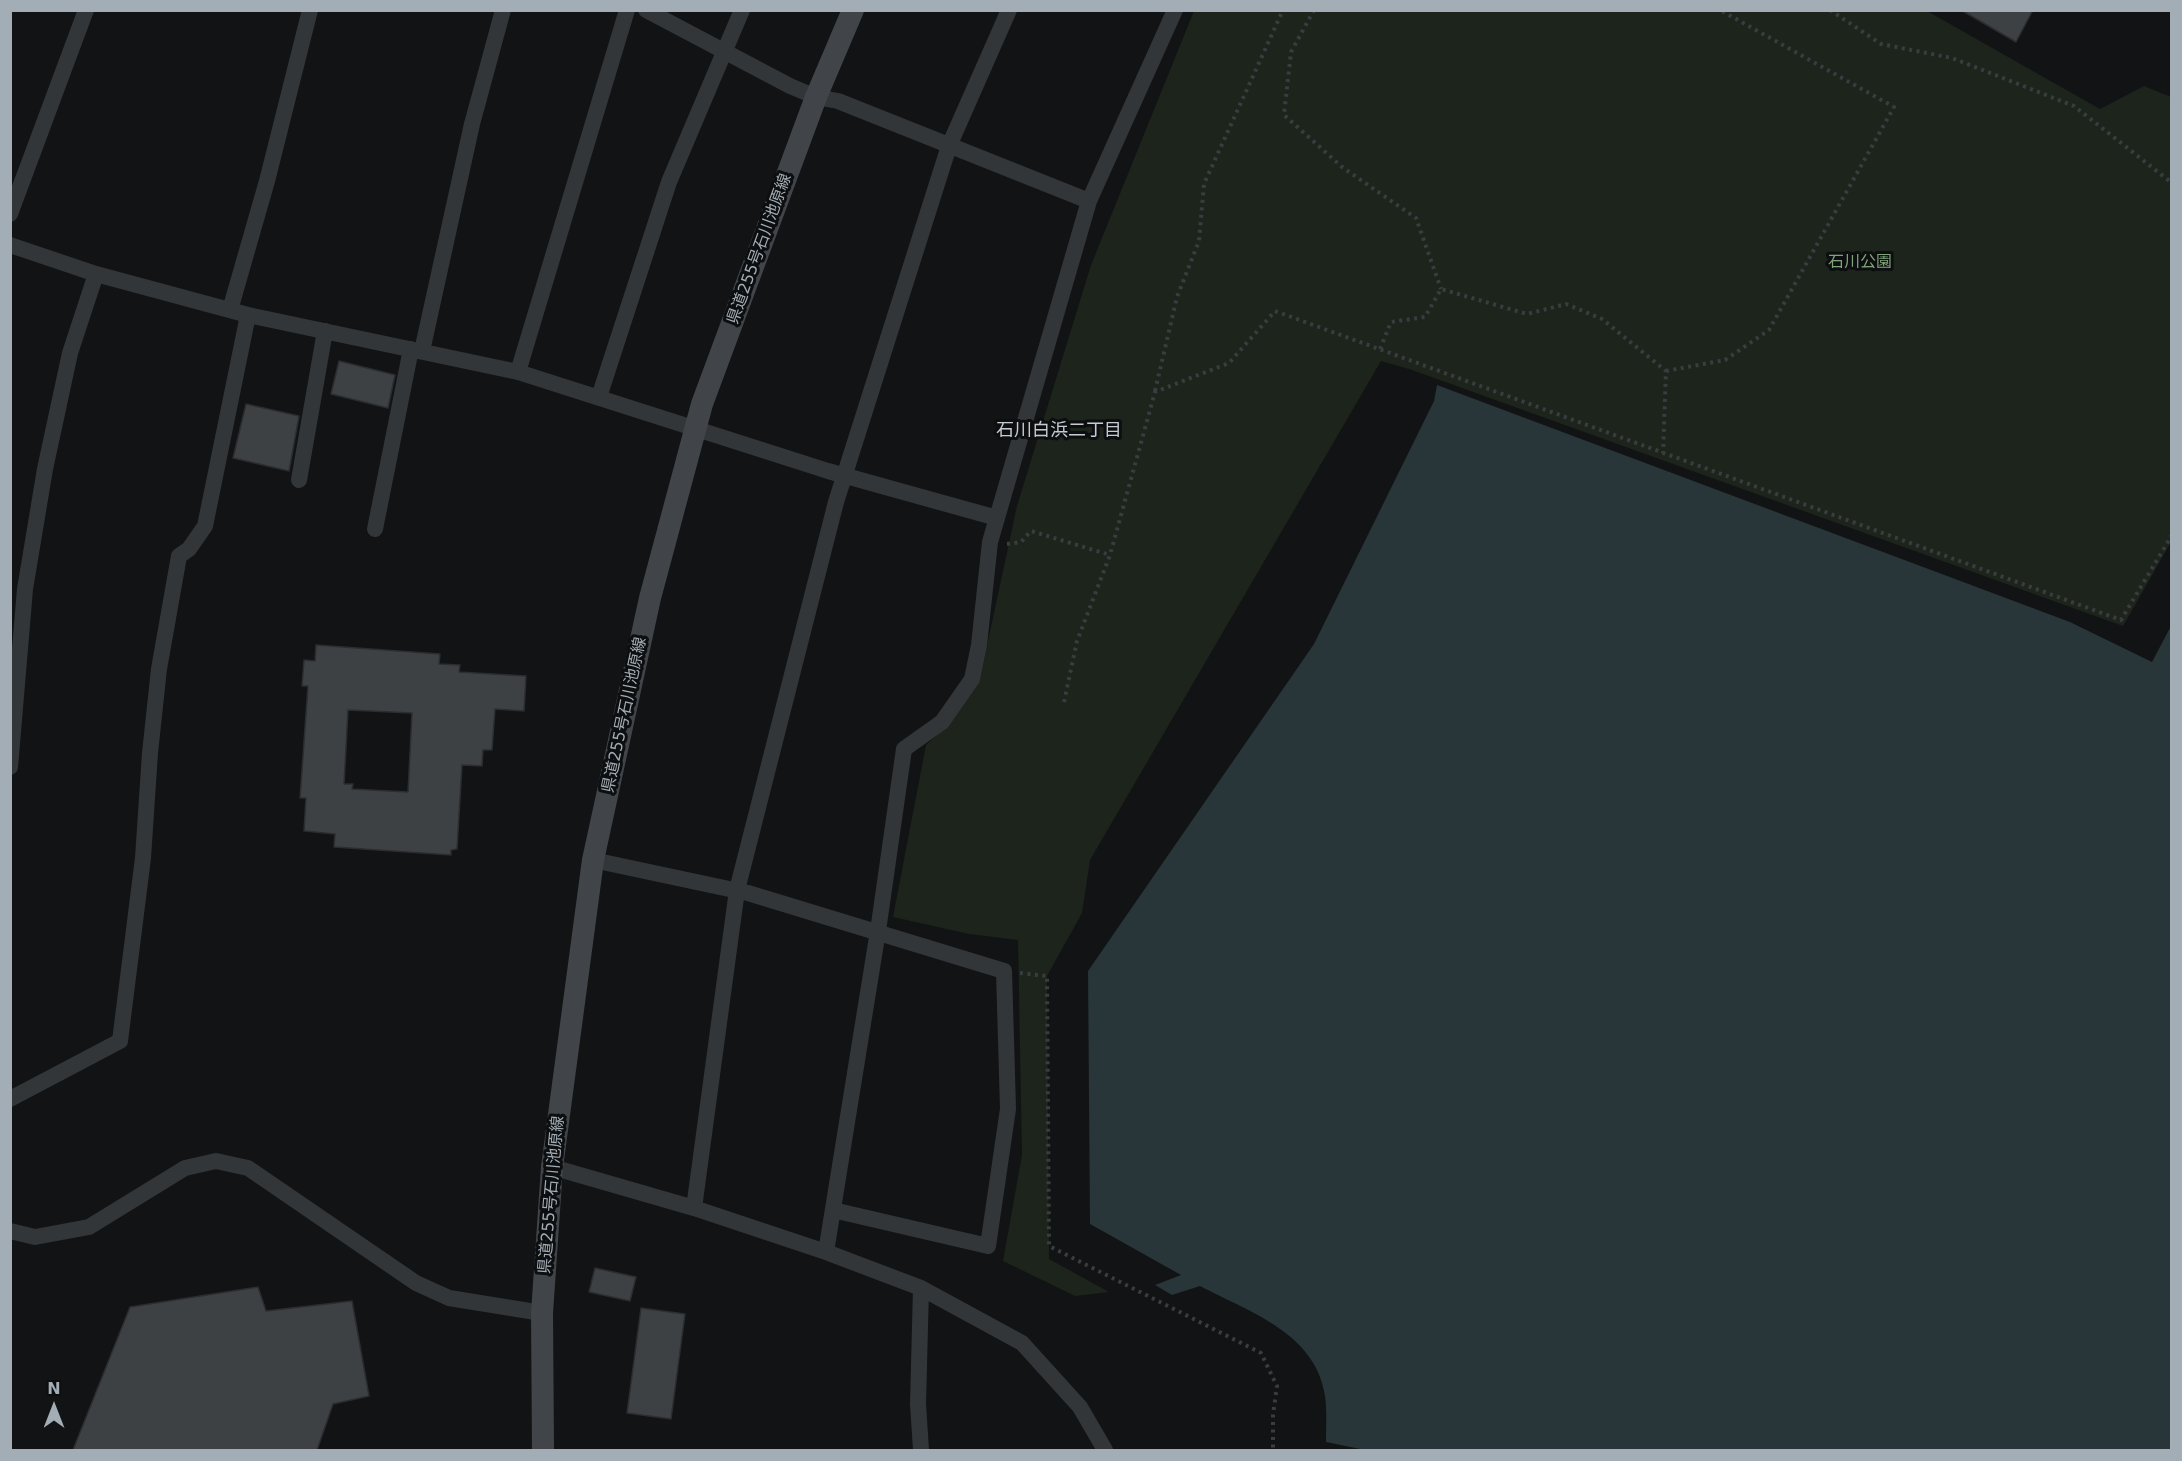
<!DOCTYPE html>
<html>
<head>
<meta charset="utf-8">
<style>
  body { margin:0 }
  #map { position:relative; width:2182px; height:1461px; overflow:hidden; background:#121314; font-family:"DejaVu Sans",sans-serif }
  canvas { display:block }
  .frame { position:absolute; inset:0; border:12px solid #a3adb6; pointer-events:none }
  .north { position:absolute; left:24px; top:1377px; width:60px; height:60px; -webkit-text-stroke:4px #0d0e0f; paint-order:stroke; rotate:0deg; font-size:16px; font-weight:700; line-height:24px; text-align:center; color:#a3adb6 }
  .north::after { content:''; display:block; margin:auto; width:21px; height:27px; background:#a3adb6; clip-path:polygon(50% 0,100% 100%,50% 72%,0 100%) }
</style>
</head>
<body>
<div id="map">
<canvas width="2182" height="1461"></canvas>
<div class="frame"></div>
<div class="north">N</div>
</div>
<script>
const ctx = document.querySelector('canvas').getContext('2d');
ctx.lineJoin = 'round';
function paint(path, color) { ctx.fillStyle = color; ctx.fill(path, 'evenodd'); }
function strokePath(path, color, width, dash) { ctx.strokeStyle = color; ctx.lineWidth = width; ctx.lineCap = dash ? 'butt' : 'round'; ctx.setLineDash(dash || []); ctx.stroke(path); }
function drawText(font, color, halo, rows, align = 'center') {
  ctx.font = font + ' "DejaVu Sans","Noto Sans JP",sans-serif'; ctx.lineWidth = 6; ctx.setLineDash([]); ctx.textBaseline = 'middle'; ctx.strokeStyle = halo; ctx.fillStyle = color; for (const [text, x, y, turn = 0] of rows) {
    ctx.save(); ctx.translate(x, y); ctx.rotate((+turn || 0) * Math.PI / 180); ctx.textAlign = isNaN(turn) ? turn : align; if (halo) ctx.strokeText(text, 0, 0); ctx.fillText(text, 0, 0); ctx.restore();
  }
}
const green = new Path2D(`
  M1194 11H1927L2100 109 2144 86 2171 97V542L2123 626 1412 370 1381 361 1090 860 1082 913 1047 976 1049 1259 1109 1292 1075 1296 1003 1261 1022 1155 1018 940 969 934 893 917 926 745 945 728 980 678 1017 506 1091 265Z`);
const water = new Path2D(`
  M1437 385 2070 622 2152 662 2171 626V1450H1365L1326 1442C1326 1427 1327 1411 1325 1396 1316 1333 1249 1312 1200 1286L1172 1295 1155 1285 1181 1275 1090 1224 1088 971 1314 644 1434 401Z`);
const building = new Path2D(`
  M1961 10H2033L2016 42Z
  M339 361 395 375 388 408 331 394Z
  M246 404 299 416 289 471 233 458Z
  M316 645 440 654 439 664 460 665 459 672 526 676 524 711 495 709 492 750H483L482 766 462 765 457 849 451 850V855L334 847 335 834 304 831 306 798H300L308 686H302L304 660 315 661ZM348 710 412 713 408 792 352 789 353 784H344Z
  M595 1268 636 1277 630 1301 589 1292Z
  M258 1287 266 1311 352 1301 369 1396 333 1404 317 1450H73L130 1307Z
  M641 1308 685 1314 671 1419 627 1413Z`);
const path = new Path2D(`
  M1314 10 1291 52 1284 115 1342 167 1416 218 1441 289
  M1830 10 1881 44 1952 58 2074 106 2172 183
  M1380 349 1391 322 1425 317 1441 289 1527 314 1566 304 1602 319 1666 371 1663 453
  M1666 371 1725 360 1769 330 1894 107 1720 10
  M1155 391 1177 297 1199 241 1204 184 1283 10
  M1007 544 1021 542 1031 531 1110 555
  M1064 702 1077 641 1110 555 1155 392 1229 363 1275 311 2121 620 2172 535
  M1020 973 1047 976 1049 1246 1261 1353 1277 1386 1273 1415V1450`);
const minor = new Path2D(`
  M646 10 790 86 816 97 838 101 1089 201
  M10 214 86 10
  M10 245 96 274 248 315 518 372 828 471 997 518
  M230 310 267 181 310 10
  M422 351 472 124 503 10
  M518 372 627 10
  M599 397 669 182 742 10
  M299 480 325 331
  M375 529 411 349
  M10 767 25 589 45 469 70 353 96 274
  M593 860 748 893 1004 971 1008 1109 988 1246 833 1210
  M10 1099 120 1041 143 858 150 753 159 669 179 556 189 549 205 526 248 315
  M552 1167 694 1208 826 1252 921 1288 1022 1343 1080 1407 1105 1450
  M694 1208 737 890 836 502 949 146 1009 10
  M10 1231 35 1237 89 1227 185 1168 216 1161 248 1168 416 1283 449 1298 542 1313
  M826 1252 878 931 904 749 942 722 972 679 979 645 990 542 1089 201 1175 10
  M921 1450 918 1404 921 1288`);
const secondary = new Path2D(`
  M543 1450 542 1313 552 1167 593 860 650 598 702 404 816 97 853 10`);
const streetNames = [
  ["県道255号石川池原線",760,249,-70],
  ["県道255号石川池原線",625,715,-78],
  ["県道255号石川池原線",552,1195,-85]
];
const parkNames = [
  ["石川公園",1860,263]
];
const neighbourhoodNames = [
  ["石川白浜二丁目",1059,431]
];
paint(green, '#1d241c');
paint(water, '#283539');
paint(building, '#3e4144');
strokePath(building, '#2c2d30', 1.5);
strokePath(path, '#393d40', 4, [3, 4.5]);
strokePath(minor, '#333639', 16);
strokePath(secondary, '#41454a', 22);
drawText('16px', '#a3adb6', '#0d0e0f', streetNames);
drawText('16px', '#7fa278', '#0d0e0f', parkNames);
drawText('18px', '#c4cbd1', '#0d0e0f', neighbourhoodNames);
</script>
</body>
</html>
